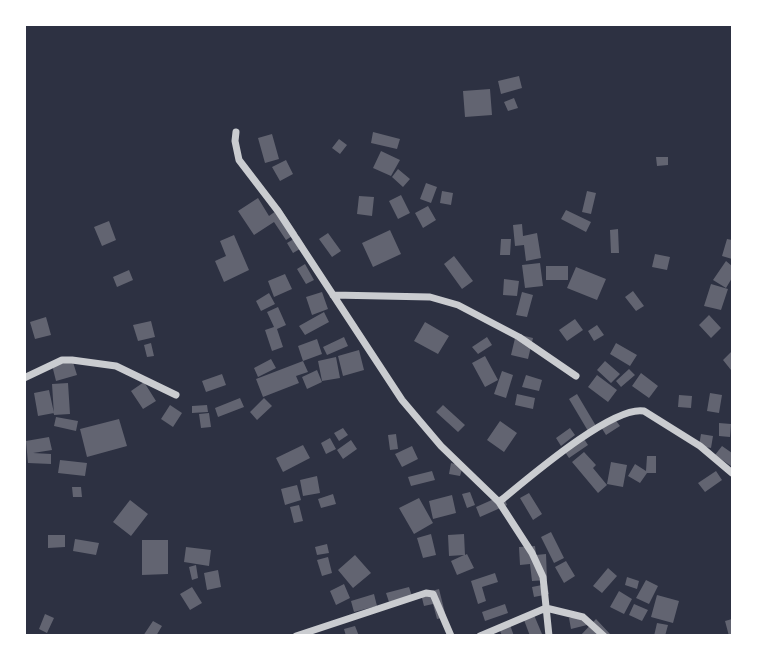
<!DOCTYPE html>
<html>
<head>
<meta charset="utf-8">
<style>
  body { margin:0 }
  #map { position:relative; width:757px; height:660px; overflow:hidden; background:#2d3142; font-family:Overpass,sans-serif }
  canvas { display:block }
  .frame { position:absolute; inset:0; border:26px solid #fff; pointer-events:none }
</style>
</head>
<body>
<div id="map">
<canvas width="757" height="660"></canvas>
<div class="frame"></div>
</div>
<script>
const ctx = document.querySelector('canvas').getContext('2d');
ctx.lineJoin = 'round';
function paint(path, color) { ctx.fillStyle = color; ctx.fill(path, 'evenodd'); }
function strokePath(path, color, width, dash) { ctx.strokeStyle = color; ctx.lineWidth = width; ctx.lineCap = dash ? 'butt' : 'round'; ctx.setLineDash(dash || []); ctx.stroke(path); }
const building = new Path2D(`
  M519 76 522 88 501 94 498 81Z
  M490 89 492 115 465 117 463 91Z
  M514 98 518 108 508 111 504 102Z
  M373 132 400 139 397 149 371 143Z
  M272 134 279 159 265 163 258 138Z
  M339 139 347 145 340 154 332 148Z
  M381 151 400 160 391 176 373 168Z
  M656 157H668V165L657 166Z
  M286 160 293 174 280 181 272 167Z
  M398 169 410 179 403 187 392 177Z
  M426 183 437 187 431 203 420 199Z
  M442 191 453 193 451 205 440 203Z
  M587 191 596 193 591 214 582 212Z
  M401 195 410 213 398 219 389 201Z
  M359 196 374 197 372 216 357 214Z
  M258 198 269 216 280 208 297 233 286 240 274 222 254 235 238 211Z
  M428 206 436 220 423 228 415 213Z
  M566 210 591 222 586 232 561 219Z
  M109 221 116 240 102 246 94 227Z
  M522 224 523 236 537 233 541 258 526 261 524 245 515 246 513 225Z
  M618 229 619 253H611L610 230Z
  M390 230 401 254 373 267 362 243Z
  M328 233 341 251 332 257 319 239Z
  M234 235 249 270 224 282 215 261 226 256 220 241Z
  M299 236 305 246 293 253 287 243Z
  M501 239H511L510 255H500Z
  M727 239 732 240V259L722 256Z
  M655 254 670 257 667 270 652 267Z
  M454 256 473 281 462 289 444 264Z
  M726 261 732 266V278L726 288 713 280Z
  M540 263 543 286 525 288 522 265Z
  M305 264 314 280 306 284 297 269Z
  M546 266H568V280H546Z
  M576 267 606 279 597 300 567 288Z
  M129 270 133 280 117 287 113 277Z
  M285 274 292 289 274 297 268 281Z
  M504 279 519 281 517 296 503 295Z
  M711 284 728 289 721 310 704 306Z
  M633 291 644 306 636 311 625 297Z
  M322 292 328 309 312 315 306 297Z
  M522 292 533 295 527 317 516 315Z
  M269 293 275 304 261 311 256 301Z
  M278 307 286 325 277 329 283 347 272 351 265 330 274 327 267 312Z
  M324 312 329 322 305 335 299 326Z
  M709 315 721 328 711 338 699 325Z
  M46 317 51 335 35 339 30 322Z
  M575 319 583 330 567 341 559 330Z
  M151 321 155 337 138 341 133 325Z
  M425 322 449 336 438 354 414 341Z
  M597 325 604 335 594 341 588 331Z
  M516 334 533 338 528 359 511 355Z
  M344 337 348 346 327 355 323 347Z
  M487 337 492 345 478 354 472 347Z
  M317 339 322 354 303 361 298 346Z
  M151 343 154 356 147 357 144 345Z
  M616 343 637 355 630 366 610 354Z
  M359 350 364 370 343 376 338 356Z
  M732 351V368L731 370 723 360Z
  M485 356 498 380 485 387 472 363Z
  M336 357 340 378 322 381 318 361Z
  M72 359 77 375 56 381 52 365Z
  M271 359 276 368 258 377 254 368Z
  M303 361 308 372 296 376 299 383 263 397 256 379Z
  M605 361 620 374 611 383 597 370Z
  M629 369 635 375 621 387 616 381Z
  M317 370 322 382 307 389 302 377Z
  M502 371 513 375 506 398 494 394Z
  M641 373 658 386 649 398 632 386Z
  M222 374 226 385 206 392 202 381Z
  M526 375 542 380 539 391 522 387Z
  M597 375 617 390 608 402 588 387Z
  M144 382 156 401 143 409 131 391Z
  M68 383 70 414 54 415 52 384Z
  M49 390 54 413 38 416 34 393Z
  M710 393 722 395 719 413 707 411Z
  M517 394 535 398 533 409 515 405Z
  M577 394 596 426 588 431 569 399Z
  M679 395 692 396 691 408 678 407Z
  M240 398 244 407 218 417 215 408Z
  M264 398 272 406 257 420 250 412Z
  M170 405 182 413 173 427 161 419Z
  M207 405 208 412 192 413V406Z
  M443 405 465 425 458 432 436 412Z
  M209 413 211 427 201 428 199 414Z
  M56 417 78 421 76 431 54 426Z
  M614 418 620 426 606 435 601 427Z
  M119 419 127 446 87 457 80 429Z
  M500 421 517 433 504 452 487 440Z
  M719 423 731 424 730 437 719 436Z
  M343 428 348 435 339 441 334 433Z
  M570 428 575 435 561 446 556 438Z
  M396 434 398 449 390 450 388 435Z
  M701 434 713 436 711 448 699 446Z
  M582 436 588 445 569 458 563 449Z
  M49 437 52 450 33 453 51 454V464L28 463 26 441Z
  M330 438 336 449 326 454 321 443Z
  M351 440 357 449 343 459 337 450Z
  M303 445 310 458 283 472 276 458Z
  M412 446 418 459 402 467 395 454Z
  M722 446 732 453 731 466 715 455Z
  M584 452 596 465 593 468 607 485 598 493 572 462Z
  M647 456H656V473H647L640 483 628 476 635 464 646 471Z
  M60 460 87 463 85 476 58 473Z
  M611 462 627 465 623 487 607 484Z
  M451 463 463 466 460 476 449 474Z
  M432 471 435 480 411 486 408 477Z
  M716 471 722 480 705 492 698 483Z
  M317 476 320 493 303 496 300 480Z
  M297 485 301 500 285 505 281 489Z
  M72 487H81L82 497H73Z
  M470 492 475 505 467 508 462 494Z
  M529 493 542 514 533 520 520 498Z
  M333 494 336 504 321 508 318 499Z
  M452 495 456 513 433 519 429 501Z
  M503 495 507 505 480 517 476 507Z
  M419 498 433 523 414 534 399 508Z
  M130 500 148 514 131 536 113 522Z
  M299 505 303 521 294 523 290 507Z
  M551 532 564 558 554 563 541 537Z
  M431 534 436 555 423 558 417 538Z
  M464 534 465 555 467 554 474 568 457 575 451 561 464 555 449 556 448 535Z
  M48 535H65V547L48 548Z
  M75 539 99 543 96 555 73 551Z
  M142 540H168V574L142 575Z
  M327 544 329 553 317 555 315 547Z
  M535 546 536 555 546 554 547 580 532 581 530 564 520 565 519 547Z
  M186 547 211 550 209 566 184 562Z
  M355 555 371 573 353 588 338 570Z
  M328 557 332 573 322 576 317 560Z
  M566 561 575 576 564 583 555 567Z
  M196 565 198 578 192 580 189 567Z
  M608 568 617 576 602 593 593 586Z
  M218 570 221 587 207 590 204 573Z
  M495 573 498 582 482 587 486 601 478 604 471 581Z
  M627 577 639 581 637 589 625 585Z
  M646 580 658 586 649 604 636 598Z
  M344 584 350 598 336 605 330 591Z
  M547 584 549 594 534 597 532 587Z
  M192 587 202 603 190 610 180 594Z
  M409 587 412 596 389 602 386 593Z
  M439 589 446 617 437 619 433 604 424 606 421 594Z
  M619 591 632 599 624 614 610 607Z
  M374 594 377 606 354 612 351 601Z
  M657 595 679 601 673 623 651 617Z
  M505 604 508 613 485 621 482 612Z
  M634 604 648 610 642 621 629 615Z
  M45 614 54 618 47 633 39 629Z
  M584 614 587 625 571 629 569 618Z
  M534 615 542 634 539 636H530L524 620Z
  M596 619 610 634 580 636Z
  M732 619V636H729L725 621Z
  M153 621 162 626 156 636H143Z
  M657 623 668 625 665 636H654Z
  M510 625 514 636H502L499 628Z
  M355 626 359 636H346L344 629Z`);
const minor = new Path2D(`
  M236 132 235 141 239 160 278 211 402 400 441 446 499 502 532 553 543 577 549 636
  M333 295 430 297 458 305 519 337 576 376
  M24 378 62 360H72L116 366 176 395
  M499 502C525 481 612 405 644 411L700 446 732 473
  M296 636 426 593 433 594 451 636
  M480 636 546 608 583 617 604 636`);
paint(building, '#626471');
strokePath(minor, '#caccd0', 7);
</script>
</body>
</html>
